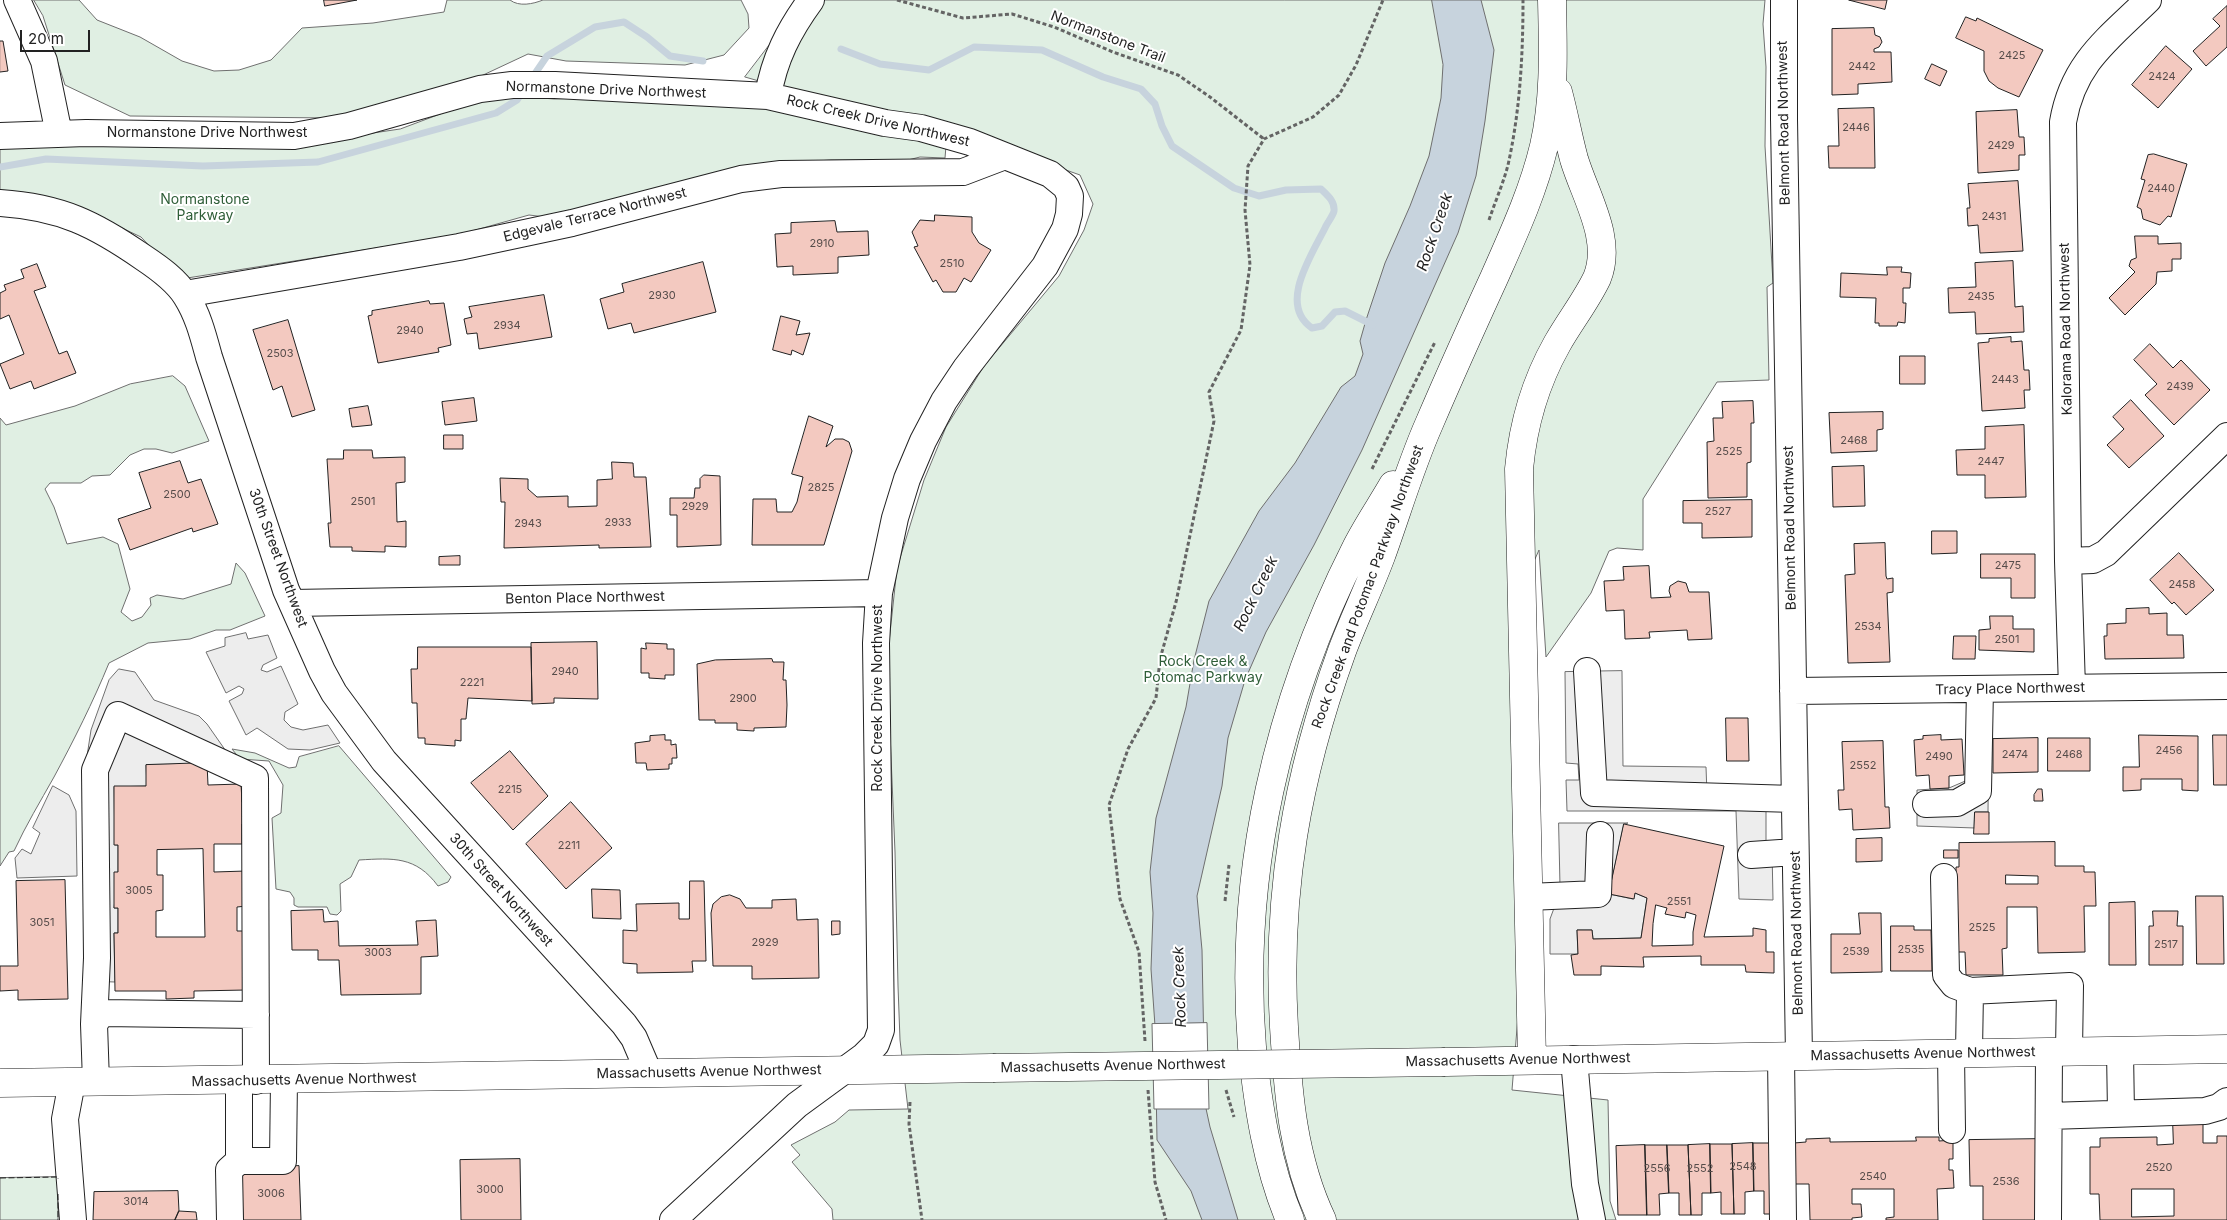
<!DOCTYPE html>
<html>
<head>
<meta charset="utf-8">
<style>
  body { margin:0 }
  #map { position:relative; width:2227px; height:1220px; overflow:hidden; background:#fff; font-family:Inter,sans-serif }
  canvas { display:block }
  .scale { position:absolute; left:20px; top:30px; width:70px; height:22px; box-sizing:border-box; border:2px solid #222; border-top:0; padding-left:6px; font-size:15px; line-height:18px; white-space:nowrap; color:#222; -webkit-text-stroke:4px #fff; paint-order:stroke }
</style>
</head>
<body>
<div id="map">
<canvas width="2227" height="1220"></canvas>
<div class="scale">20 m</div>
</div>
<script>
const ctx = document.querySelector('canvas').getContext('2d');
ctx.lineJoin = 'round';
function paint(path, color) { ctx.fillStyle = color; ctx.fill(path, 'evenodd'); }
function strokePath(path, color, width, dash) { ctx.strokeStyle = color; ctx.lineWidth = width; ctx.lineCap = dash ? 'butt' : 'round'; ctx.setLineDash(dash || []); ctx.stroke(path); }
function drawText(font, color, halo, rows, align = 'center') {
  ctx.font = font + ' Inter,sans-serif'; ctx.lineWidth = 4; ctx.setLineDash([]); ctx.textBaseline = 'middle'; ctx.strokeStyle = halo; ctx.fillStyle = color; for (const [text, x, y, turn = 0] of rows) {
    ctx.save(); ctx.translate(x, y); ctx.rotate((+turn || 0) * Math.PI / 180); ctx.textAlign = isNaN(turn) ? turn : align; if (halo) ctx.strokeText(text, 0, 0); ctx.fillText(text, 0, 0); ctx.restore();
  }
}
const green = new Path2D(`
  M34 0H79L97 20 140 37 182 61 214 71 239 70 271 60 302 28 373 23 444 12 447 0H510C519 7 533 4 543 0H741L748 14 749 28 724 55 685 65 566 61 528 54 481 76 333 118 130 116 65 85 43 16Z
  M804 0H1765L1763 24 1766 67 1765 146 1773 283 1767 287 1769 380 1717 382 1643 499V550L1617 548 1609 551 1591 593 1546 657 1539 550 1523 586 1518 1016 1512 1090 1608 1100 1610 1201 1616 1220H833L832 1209 792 1162 800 1155 791 1145 835 1122 849 1110 908 1109 900 1040 898 986 895 852 887 661 897 568 924 480 946 427 984 366 1059 276 1084 230 1093 204 1080 175 1049 164 745 77Z
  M494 94 554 99 578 98 764 106 946 146 945 158 920 157 908 160H831L773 164 569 220 529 215 458 235 181 279 141 237 69 203 0 206V146L292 145 400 129Z
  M173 376 185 386 209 441 172 453 156 449H144L130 455 110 475 92 476 81 483H50L45 489 54 507 67 544 103 537 118 544 130 589 121 612 132 621 142 617 151 605 150 598 157 595 183 599 231 584 236 563 245 573 265 616 230 630H216L190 639 148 643 109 663C93 702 74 740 54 777 40 802 26 825 14 851L9 852 0 866V418L6 425 75 406 130 384Z
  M339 746 451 877 448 882 438 886C416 856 393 858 359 860L351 877 340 884 341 911 337 915 330 914 327 907H298L294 905V898L290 892 276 889 272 818 281 813 283 785 269 761 240 759 232 749 255 753 289 768 296 767 299 757Z
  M58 1177V1220H0V1178Z`);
const parking = new Path2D(`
  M246 633 248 639 268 635 277 658 263 665 261 670 267 672 281 666 298 704 285 712 284 720 291 727 303 730 328 725 340 743 310 750 288 749 257 728 246 735 229 701 242 694 244 689 239 686 226 693 206 652 225 646V638Z
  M119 669 135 672 154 700 199 716 207 724 235 764 146 765 147 786 114 787 115 845H118V872L114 908H118V933H114L115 982 86 981 84 776 91 730 109 680Z
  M1622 671 1623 766 1706 767 1707 794 1766 811V843L1772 849 1773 900 1739 899 1736 811H1567L1566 780H1579L1578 764 1566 763 1565 672Z
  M1989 717 1988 812H1975V828L1917 826V790L1949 788 1970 779Z
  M53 786 69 795 76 811 77 876 17 878 15 858 22 849 31 854 40 833 33 828Z
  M1559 823H1628L1624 824 1609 894 1633 899 1635 893 1647 898 1641 938 1593 939 1592 930H1577L1578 954H1550V919L1560 892Z`);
const water = new Path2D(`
  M1432 0H1481L1494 50 1485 121 1476 176 1458 233 1362 450 1314 545 1266 632 1245 680 1228 738 1222 786 1197 896 1202 950 1205 1104 1210 1127 1238 1220H1202L1191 1191 1157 1140 1155 1026 1151 969 1153 913 1150 872 1156 818 1186 707 1194 660 1209 601 1259 511 1295 463 1341 387 1355 376 1363 354 1360 341 1366 320 1385 263 1410 206 1429 156 1441 98 1443 65Z`);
const pier = new Path2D(`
  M1207 1023 1209 1109H1154L1152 1024Z`);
const stream = new Path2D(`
  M841 49 880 64 929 70 974 47 1042 50 1103 77 1141 89 1155 104 1162 126 1172 146 1234 188 1259 196 1286 190 1321 189C1327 195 1335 201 1334 211 1333 216 1327 223 1325 228 1311 256 1278 305 1312 328L1322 326 1335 312 1345 311 1373 325
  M532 78 547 56 595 27 624 22 647 37 670 56 703 61
  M0 167 46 159 203 166 318 162 496 113 517 100 523 91`);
const building = new Path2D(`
  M324 0H357L325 6Z
  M1849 0H1887L1885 9Z
  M2227 6V47L2206 66 2193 51 2220 26 2213 19Z
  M1966 17 1976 21 1977 18 2043 50 2019 97 1998 88 1989 81 1984 71V51L1956 38Z
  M1874 28 1875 35 1880 37 1882 42 1879 47 1874 49V52H1891L1892 82 1858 84V94L1832 95V29Z
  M0 41H3L8 71 0 72Z
  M2166 46 2192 69 2158 108 2132 85Z
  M1932 64 1947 71 1940 86 1925 79Z
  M1874 108 1875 168H1829L1828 146H1839L1838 109Z
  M2017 110 2019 137H2024L2025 155H2019V170L1978 173 1976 112Z
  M2154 154 2187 164 2171 217 2168 216 2160 225 2143 219 2141 209 2137 207 2145 180 2141 179 2148 155Z
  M2018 181 2023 251 1980 253 1978 225 1968 226 1967 208H1970L1968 184Z
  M935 215 972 217V232L979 243 991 250 971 282 964 278 956 292H943L936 280 933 282 914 247 918 246 912 232 920 220 934 221Z
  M835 221 837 232 868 231 869 255 838 257V273L793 275V266L777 267 775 234 791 233V223Z
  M2135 236H2158V244L2181 243V259H2172V271L2157 272 2156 284 2125 315 2109 298 2135 272 2129 266 2131 260 2136 258Z
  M2013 261 2015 307 2023 306 2024 332 1976 334 1975 312 1949 313 1948 288 1976 287 1975 263Z
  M703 262 716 312 634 333 631 323 608 329 600 299 624 292 622 284Z
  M37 264 46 287 34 291 59 354 67 351 76 373 34 389 31 381 10 389 0 364 24 354 9 315 0 319V293L6 290 4 285 24 278 21 270Z
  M1887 267H1902L1901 272 1911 273 1910 288H1903V303H1906L1905 323 1898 322 1897 326H1879V323H1875L1876 298 1840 297 1841 273 1887 275Z
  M544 295 552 337 479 349 477 333 467 334 464 319 472 317 469 307Z
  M429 301 430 304 444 303 451 345 438 348 439 352 378 363 368 316 372 315V311Z
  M781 316 800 321 796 335 810 333 803 355 792 350 791 355 773 350Z
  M288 320 315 410 292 417 282 386 273 390 253 330Z
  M2011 337V342L2022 341 2024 370H2029L2030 390H2024L2025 408 1982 411 1978 343 1989 342V339Z
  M2150 344 2173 368 2181 360 2210 390 2174 425 2145 395 2157 384 2134 360Z
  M1900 356H1925V384H1900Z
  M474 398 477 421 445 425 442 402Z
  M2131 400 2164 436 2129 468 2107 445 2124 429 2113 417Z
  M1753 401 1754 423H1751V462L1747 463V497L1708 498 1707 442 1714 441 1713 418H1723L1722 402Z
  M368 406 372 425 352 427 349 409Z
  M1883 412V429L1877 430V451L1831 453 1829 413Z
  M809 416 833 426 826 447 835 439H843L849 442 852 451 824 545H752L753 499H776L777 512H792L797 502 803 477 792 474Z
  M2024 425 2026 497 1985 498V475H1957L1956 450 1985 449V427Z
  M444 435H463V449H444Z
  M344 450H372L373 458 405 457V482L396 483 397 522 406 521V547L385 546V552L352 551V547H330L328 523H331L327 459H343Z
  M180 461 188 483 201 479 218 524 193 532 192 528 130 550 118 519 151 508 139 473Z
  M612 462 633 463 634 477H646L651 547 599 548V545L504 548 505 502H501L500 478 528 479V489L537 497 568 496V507L597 506V480L612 479Z
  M1864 466 1865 506 1833 507 1832 467Z
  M704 475 720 476 721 545 677 547V515H670V498H694L695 488H700V479Z
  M1752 500V537L1702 538V523H1683V501Z
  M1932 531H1957V553L1932 554Z
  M1885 543 1886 576 1887 579 1893 578V592L1887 593 1890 662 1848 663 1845 575 1855 574 1854 544Z
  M2179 553 2214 590 2186 615 2174 602 2172 604 2150 580Z
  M1981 554H2035V598H2011V578H1981Z
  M460 556V565H439V557Z
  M1649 566 1651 598 1671 597 1669 591 1670 586 1678 581 1686 583 1689 592H1709L1712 639 1688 640 1687 630 1649 632 1650 638 1625 639 1624 610 1606 611 1604 581 1624 580 1623 567Z
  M2149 608V614L2167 613V635H2183L2184 658 2105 659 2104 636H2107V624L2126 623V609Z
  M1990 616H2013V629H2034V652L1979 650V630L1990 629Z
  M1954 636H1976L1975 659H1953Z
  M597 642 598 699 554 698V703L532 704 531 643Z
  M646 643 667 644V649H674V675H665V679L649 678V673H641V648L646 649Z
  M418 647H531L532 701 468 698 466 719H461V741L455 740V746L425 744V738H418L417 703H412L411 669H417Z
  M772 659 773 662H784L783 680H786L787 705 786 727 754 728V731L737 730V723H715V720H699L697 664 715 660Z
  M1726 718H1748L1749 761H1727Z
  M665 735V740H671V745L676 744 677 758H672V764H669V769L647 770 646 763H636L635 743 650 741V736Z
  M1941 735V740L1962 739 1964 775 1949 776V788L1930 789 1929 775 1916 776 1914 740 1923 739V736Z
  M2139 735 2198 736V791L2182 790V779H2141V790L2123 791V767H2139Z
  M2213 735H2227V785H2214Z
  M2038 738V772L1993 773V739Z
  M2048 738H2090V771H2048Z
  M1883 741 1885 807H1889L1890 828 1853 830 1852 809 1839 810 1838 790H1844L1842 742Z
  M510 751 548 796 513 830 471 783Z
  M207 763 208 785 241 784 242 802H246V824H242V844H214V872L246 871 247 906 237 907V931H245L246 990 194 991V998L166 999V991H115L114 933H118V908H114V872H118V845H114V786H146V765ZM203 849 205 937H156V911L163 910V875H157V850Z
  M2038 789H2042L2043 801H2034V795Z
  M571 802 612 848 566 889 526 844Z
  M1975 812H1989V834H1974Z
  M1624 824 1724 846 1704 937 1753 936V928L1766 930V952H1774V973L1746 972 1745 965H1701V956L1643 957 1644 967 1601 966V975H1574L1571 955 1578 954 1577 930H1592L1593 939 1641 938 1647 898 1635 893 1634 899 1609 894ZM1656 905 1667 908 1665 914 1685 918 1686 912 1696 915 1693 932V945L1652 946 1653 924Z
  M1882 838V861L1856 862V839Z
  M2055 842V866H2084V872H2095L2096 906H2084L2085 952 2038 953 2037 907H2007V948L2002 949 2003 975H1966L1965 952H1957L1956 867H1959V843ZM2006 875 2038 876V884H2006Z
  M1944 850H1958V858H1944Z
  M65 880 68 999 18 1000V990L0 991V966H18L16 881Z
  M690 881H704L706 961H692L693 972 637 973V964L623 963V930L637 931 636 904 679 903V919H689Z
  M592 889 620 890 621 919 593 918Z
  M730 895 740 899 746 908H772V900L796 899 797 920 818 919 819 978 752 979V966H713L711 913 713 904 721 897Z
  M2196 896H2223L2224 964H2197Z
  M2135 902 2136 965H2109V903Z
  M323 910 324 922 338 921 339 946 418 945 416 921 436 920 438 956 421 957V994L341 995 339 960H318V950H292L291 911Z
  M2153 911H2178L2177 926H2183V965H2149V926H2153Z
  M1859 913H1881L1882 972 1831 973V934H1860Z
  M832 921H840V934L832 935Z
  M1891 926H1914V930H1931L1932 971H1891Z
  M2173 1121H2203V1143H2217V1136H2227V1220H2100L2099 1194H2090V1147H2100V1138L2157 1137V1145L2173 1144ZM2132 1189H2174V1216L2132 1217Z
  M1916 1137H1939V1141L1953 1140V1159H1949V1170H1953L1954 1188 1937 1189 1938 1220H1886V1218L1894 1217V1189H1852V1204H1861L1862 1217 1852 1218V1220H1810L1809 1184H1793L1794 1143 1806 1142V1139L1830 1138V1142L1916 1141Z
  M2042 1139 2044 1220H1983V1186H1970L1969 1140Z
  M1753 1143 1754 1191 1745 1192V1214H1734L1732 1144Z
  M1753 1143H1777L1778 1214H1764V1191H1754Z
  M1710 1144 1711 1193H1702V1215H1691L1688 1145Z
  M1710 1144H1732L1734 1214H1721V1192L1711 1193Z
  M1645 1145 1647 1215H1618L1616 1146Z
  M1645 1145H1667L1669 1193 1659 1194 1660 1215H1647Z
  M1667 1145H1688L1691 1215H1679V1193H1669Z
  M520 1159 521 1220H461L460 1160Z
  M299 1166 301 1220H243L241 1168Z
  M178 1191 179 1211 175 1220H93L94 1192Z
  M179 1211 196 1212 197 1220H175Z`);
const path = new Path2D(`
  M897 0 963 18 1012 14 1054 27 1113 52 1178 75 1210 97 1264 139
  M1489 220C1495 202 1503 184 1508 165 1520 111 1523 56 1523 0
  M1372 469 1435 342
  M1225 901 1229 865
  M1145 1041 1139 952 1120 899 1109 805 1128 749 1156 698 1160 659 1176 602 1214 421 1209 392 1241 330 1250 265 1245 210 1248 166 1264 139 1313 117 1339 95 1356 65 1383 0
  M1148 1090 1155 1182 1166 1220
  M1226 1090 1234 1117
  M910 1102 909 1124 922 1220`);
const minor = new Path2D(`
  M17 0 44 61 59 134
  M1784 0V119L1799 1056
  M768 96C774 59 789 30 811 0
  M0 136 86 133 294 136 349 126 480 89 512 85H555L768 96 885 123 921 128 970 142 1050 174 1066 187 1070 196 1069 214 1065 229 1045 266 966 368 944 401 923 441 907 479 895 518 879 593 876 643 881 1030 876 1044 864 1056 797 1105 673 1220
  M0 203C61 207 95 224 144 258 159 268 176 280 186 296 198 315 203 335 209 357L286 590 322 671 334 693 384 761 624 1024 634 1038 649 1073
  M185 294 459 247 572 223 741 179 781 174 963 172 1005 156
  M2068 561 2093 560 2106 553 2227 436
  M292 603 879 593
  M1587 671 1594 793 1794 799
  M2072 688 2068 561 2063 122C2073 63 2108 39 2148 0
  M1793 691 2227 686
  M1926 804 1957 803 1978 791 1980 689
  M1751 855 1795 852
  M1944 877 1946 975 1954 985 1970 991 1969 1052
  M1528 897 1598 894 1600 835
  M1970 991 2070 986 2069 1051
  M94 1024 97 958 95 770 118 715 255 778 256 1081
  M2120 1051 2121 1113
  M1951 1053 1952 1130
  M1781 1056 1783 1220
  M1574 1059 1585 1184 1592 1220
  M239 1081V1161H283L284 1080
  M72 1082 65 1119 73 1220
  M96 1082 94 1024 102 1013 256 1015
  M2049 1116 2205 1111 2219 1107 2227 1101
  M230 1220 229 1170 239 1161
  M2048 1220 2049 1052`);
const major = new Path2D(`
  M1532 1060 1519 469C1523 426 1535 383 1557 344 1570 321 1586 301 1597 278 1613 239 1585 196 1574 159 1568 137 1564 114 1558 92
  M1445 1062 2227 1049
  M0 1083 993 1068
  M1290 1220C1267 1165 1258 1106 1252 1047 1238 874 1278 702 1356 548 1367 526 1381 506 1393 485
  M1322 1220C1293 1159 1288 1094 1284 1027 1276 893 1297 776 1342 651 1354 619 1369 588 1381 556 1397 512 1410 467 1429 424 1450 375 1472 326 1494 278 1513 235 1533 192 1544 146 1555 98 1553 49 1552 0`);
const majorBridge = new Path2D(`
  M993 1068 1445 1062`);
const fence = new Path2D(`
  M0 1178 58 1177V1179
  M58 1194V1220`);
const numberNames = [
  ["2425",2012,56],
  ["2442",1862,67],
  ["2424",2162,77],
  ["2446",1856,128],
  ["2429",2001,146],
  ["2440",2161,189],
  ["2431",1994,217],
  ["2910",822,244],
  ["2510",952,264],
  ["2930",662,296],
  ["2435",1981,297],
  ["2934",507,326],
  ["2940",410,331],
  ["2503",280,354],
  ["2443",2005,380],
  ["2439",2180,387],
  ["2468",1854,441],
  ["2525",1729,452],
  ["2447",1991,462],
  ["2825",821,488],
  ["2500",177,495],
  ["2501",363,502],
  ["2929",695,507],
  ["2527",1718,512],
  ["2933",618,523],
  ["2943",528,524],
  ["2475",2008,566],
  ["2458",2182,585],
  ["2534",1868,627],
  ["2501",2007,640],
  ["2940",565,672],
  ["2221",472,683],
  ["2900",743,699],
  ["2456",2169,751],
  ["2474",2015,755],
  ["2468",2069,755],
  ["2490",1939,757],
  ["2552",1863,766],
  ["2215",510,790],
  ["2211",569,846],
  ["3005",139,891],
  ["2551",1679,902],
  ["3051",42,923],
  ["2525",1982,928],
  ["2929",765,943],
  ["2517",2166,945],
  ["2535",1911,950],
  ["2539",1856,952],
  ["3003",378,953],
  ["2548",1743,1167],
  ["2520",2159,1168],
  ["2556",1657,1169],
  ["2552",1700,1169],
  ["2540",1873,1177],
  ["2536",2006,1182],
  ["3000",490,1190],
  ["3006",271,1194],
  ["3014",136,1202]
];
const streetNames = [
  ["Normanstone Trail",1108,37,21],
  ["Normanstone Drive Northwest",606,90,2],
  ["Rock Creek Drive Northwest",878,121,13],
  ["Belmont Road Northwest",1784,123,-91],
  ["Normanstone Drive Northwest",207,133],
  ["Edgevale Terrace Northwest",595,215,-14],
  ["Kalorama Road Northwest",2066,329,-91],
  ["Belmont Road Northwest",1790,528,-91],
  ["30th Street Northwest",278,558,70],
  ["Rock Creek and Potomac Parkway Northwest",1368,587,-70],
  ["Benton Place Northwest",585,598,-1],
  ["Tracy Place Northwest",2010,689,-1],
  ["Rock Creek Drive Northwest",878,698,-90],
  ["30th Street Northwest",501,890,48],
  ["Belmont Road Northwest",1797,933,-91],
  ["Massachusetts Avenue Northwest",1923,1054,-1],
  ["Massachusetts Avenue Northwest",1518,1060,-1],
  ["Massachusetts Avenue Northwest",1113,1066,-1],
  ["Massachusetts Avenue Northwest",709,1072,-1],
  ["Massachusetts Avenue Northwest",304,1080,-1]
];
const parkNames = [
  ["Normanstone",205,200],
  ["Parkway",205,216],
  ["Rock Creek &",1203,662],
  ["Potomac Parkway",1203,678]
];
const waterNames = [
  ["Rock Creek",1435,232,-71],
  ["Rock Creek",1256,594,-64],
  ["Rock Creek",1180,987,-92]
];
paint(green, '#e0efe3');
strokePath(green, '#6f6f6f', 1);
paint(parking, '#ededed');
strokePath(parking, '#6f6f6f', 1);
paint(water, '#c7d3dd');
strokePath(water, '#6f6f6f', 1);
paint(pier, '#fff');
strokePath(pier, '#6f6f6f', 1);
strokePath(stream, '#c7d3dd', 7);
paint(building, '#f3c9c0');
strokePath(building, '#222', 1);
strokePath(minor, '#222', 28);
strokePath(major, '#222', 29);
strokePath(path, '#646464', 3, [4, 2.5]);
strokePath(minor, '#fff', 26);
strokePath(major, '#fff', 28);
strokePath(majorBridge, '#222', 29, []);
strokePath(majorBridge, '#fff', 28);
strokePath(fence, '#222', 1, [6, 2.5]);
drawText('11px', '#564c4a', null, numberNames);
drawText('14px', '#222', '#fff', streetNames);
drawText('14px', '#2f5e38', '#fff', parkNames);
drawText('italic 15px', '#222', '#fff', waterNames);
</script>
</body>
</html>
